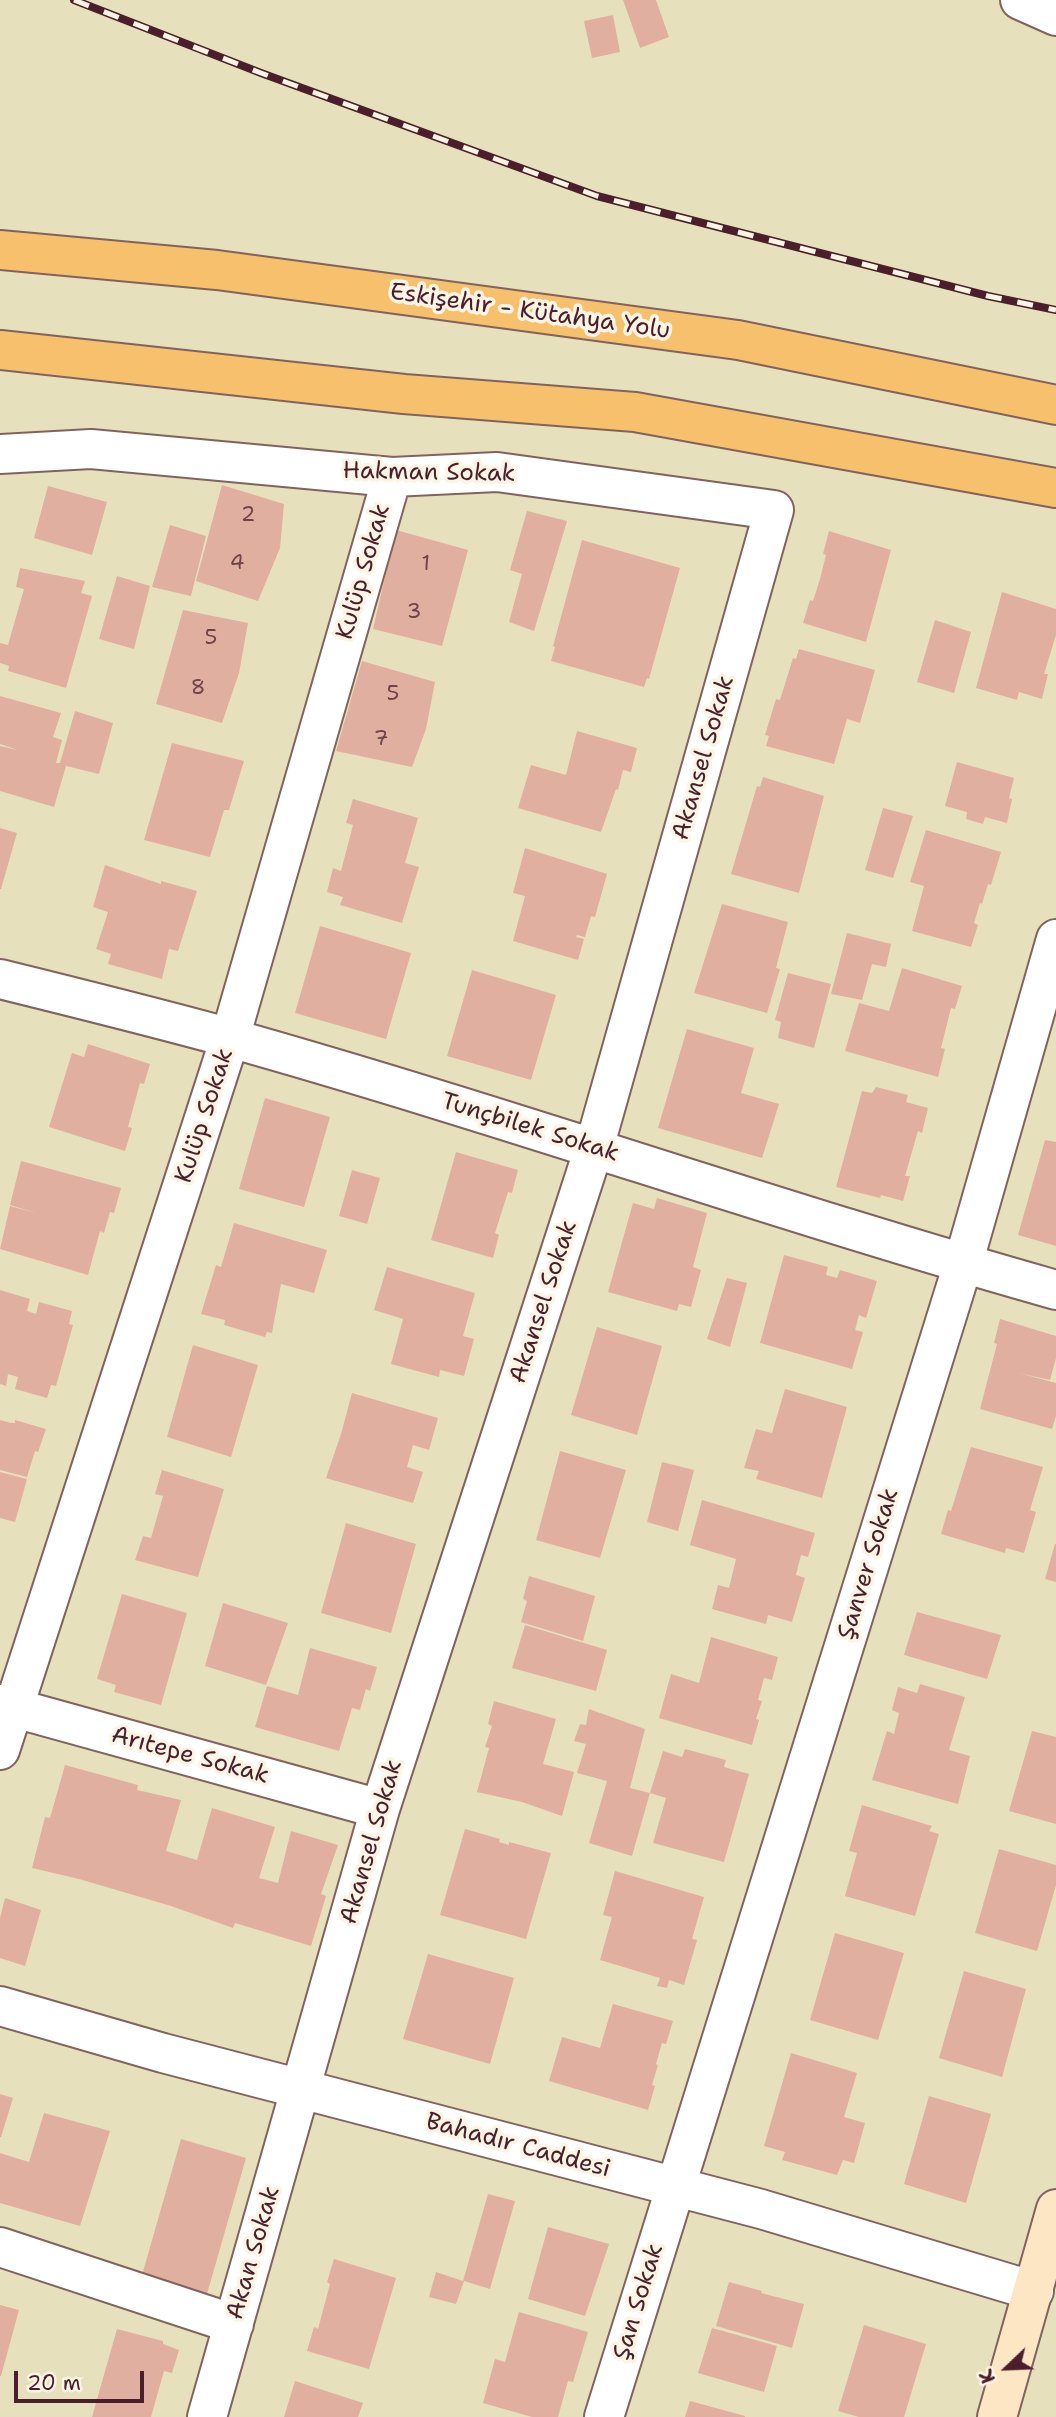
<!DOCTYPE html>
<html>
<head>
<meta charset="utf-8">
<style>
  body { margin:0 }
  #map { position:relative; width:1056px; height:2417px; overflow:hidden; background:#e7e0bc; font-family:"Shantell Sans",sans-serif }
  canvas { display:block }
  .north { position:absolute; left:972px; top:2333px; width:70px; height:70px; -webkit-text-stroke:5px #fcf5e5; paint-order:stroke; rotate:247deg; font-size:19px; font-weight:700; line-height:28px; text-align:center; color:#4a1f2b }
  .north::after { content:''; display:block; margin:auto; width:24px; height:32px; background:#4a1f2b; clip-path:polygon(50% 0,100% 100%,50% 72%,0 100%) }
  .scale { position:absolute; left:14px; top:2371px; width:130px; height:32px; box-sizing:border-box; border:4px solid #4a1f2b; border-top:0; padding-left:9px; font-size:21px; line-height:24px; white-space:nowrap; color:#4a1f2b; -webkit-text-stroke:5px #fcf5e5; paint-order:stroke }
</style>
</head>
<body>
<div id="map">
<canvas width="1056" height="2417"></canvas>
<div class="north">K</div>
<div class="scale">20 m</div>
</div>
<script>
const ctx = document.querySelector('canvas').getContext('2d');
ctx.lineJoin = 'round';
function paint(path, color) { ctx.fillStyle = color; ctx.fill(path, 'evenodd'); }
function strokePath(path, color, width, dash) { ctx.strokeStyle = color; ctx.lineWidth = width; ctx.lineCap = dash ? 'butt' : 'round'; ctx.setLineDash(dash || []); ctx.stroke(path); }
function drawText(font, color, halo, rows, align = 'center') {
  ctx.font = font + ' "Shantell Sans",sans-serif'; ctx.lineWidth = 7; ctx.setLineDash([]); ctx.textBaseline = 'middle'; ctx.strokeStyle = halo; ctx.fillStyle = color; for (const [text, x, y, turn = 0] of rows) {
    ctx.save(); ctx.translate(x, y); ctx.rotate((+turn || 0) * Math.PI / 180); ctx.textAlign = isNaN(turn) ? turn : align; if (halo) ctx.strokeText(text, 0, 0); ctx.fillText(text, 0, 0); ctx.restore();
  }
}
const building = new Path2D(`
  M623 0H656L669 37 640 48Z
  M613 15 620 52 592 58 584 21Z
  M222 485 284 504 280 548 258 601 196 581Z
  M48 486 107 502 92 555 34 538Z
  M527 511 567 521 534 631 509 622 522 574 510 570Z
  M170 525 206 536 191 596 152 587Z
  M396 530 468 550 442 646 373 629Z
  M829 531 891 550 866 642 803 623 810 600 813 601 820 579 826 555 823 554Z
  M582 540 680 568 649 679 647 678 644 687 551 661 555 647 553 646Z
  M20 568 85 581 81 593 92 596 66 688 8 671 9 666 0 663V643L8 645 24 589 16 587Z
  M117 576 150 586 134 649 99 639Z
  M1002 592 1056 609V635L1044 674H1048L1042 699 1019 692 1017 700 976 688Z
  M183 610 248 623 239 673 222 723 156 704Z
  M935 620 971 632 954 693 917 682Z
  M799 649 875 670 860 723 847 719 834 764 766 746 769 736 765 735 776 699 780 700 793 658 796 659Z
  M362 661 435 682 426 729 412 767 336 751Z
  M0 696 61 713 53 737 62 740 56 763H60L75 711 113 723 99 774 66 766 54 807 0 791V746L18 750 0 744Z
  M577 731 637 748 631 772 623 770 618 790 616 789 601 832 518 808 531 765 566 775Z
  M172 743 244 761 229 810H224L210 857 144 840Z
  M957 762 1014 778 1009 798 1012 799 1007 823 985 817 983 824 966 819 967 812 945 806Z
  M763 777 824 796 799 893 731 874 757 786 760 787Z
  M353 799 418 818 405 863 419 867 402 923 340 905 343 897 327 892 333 868 341 871 353 825 346 823Z
  M883 808 913 816 893 878 865 870Z
  M0 828 17 833 1 889H0Z
  M926 830 1001 852 991 885 988 884 982 904 980 903 974 923 978 925 971 947 912 931 924 886 910 882Z
  M525 848 607 874 595 917 591 916 585 937 577 935 576 937 584 939 578 960 513 941 525 896 513 893Z
  M105 865 161 884V881L197 891 178 951 169 949 162 979 108 964 111 954 96 949 108 912 93 907Z
  M722 904 788 922 776 968 780 969 767 1013 694 993Z
  M320 926 411 953 386 1039 295 1013Z
  M847 933 891 944 886 967 872 964 862 1000 831 994Z
  M902 968 962 986 955 1009 951 1008 941 1048 945 1049 938 1077 845 1051 859 1003 889 1011Z
  M472 970 556 995 531 1080 447 1056Z
  M788 973 831 984 814 1048 778 1038 781 1022 775 1020Z
  M687 1029 754 1048 741 1093 779 1104 762 1158 658 1128Z
  M88 1044 150 1064 144 1084 140 1083 128 1127 132 1128 125 1151 49 1127 72 1053 84 1057Z
  M876 1087 908 1095 906 1102 928 1108 922 1133 918 1131 905 1176H910L903 1201 881 1195 880 1198 836 1187 862 1091 872 1093Z
  M265 1098 330 1117 304 1207 239 1189Z
  M1045 1140 1056 1142V1246L1018 1235Z
  M456 1152 518 1170 512 1193 508 1192 495 1233 499 1235 493 1258 431 1240Z
  M21 1161 121 1188 114 1213 110 1212 104 1233 100 1231 88 1275 0 1249 10 1206 36 1213 10 1205Z
  M352 1170 380 1178 367 1224 339 1216Z
  M657 1198 707 1213 693 1267 701 1270 691 1307 679 1304 677 1311 608 1292 633 1203 654 1209Z
  M234 1223 327 1250 314 1293 281 1284 272 1333 267 1332 265 1337 224 1325 225 1320 201 1314 216 1265 221 1267Z
  M784 1255 828 1267 826 1275 837 1278 840 1270 877 1281 866 1318 859 1315 855 1330 863 1332 852 1369 760 1343Z
  M387 1267 475 1293 463 1336 474 1339 464 1376 440 1370 439 1377 391 1364 403 1319 374 1310Z
  M727 1278 747 1283 730 1347 707 1339Z
  M0 1290 30 1299 27 1311 36 1314 39 1302 72 1311 69 1324 73 1325 56 1386 51 1385 47 1398 15 1389 18 1377 8 1374 6 1386 0 1384Z
  M1000 1319 1056 1336V1358L1050 1380 1019 1373 1056 1383V1416L1052 1429 980 1409 997 1344 994 1343Z
  M597 1327 662 1346 637 1435 571 1415Z
  M193 1345 258 1365 231 1457 167 1437Z
  M785 1389 847 1407 822 1498 756 1479 759 1471 744 1468 756 1429 772 1433Z
  M352 1393 438 1418 429 1450 413 1445 407 1467 423 1472 413 1503 326 1478 341 1434Z
  M0 1420 11 1423H15V1420L46 1429 38 1452 35 1451 27 1477 0 1470Z
  M971 1447 1043 1467 1030 1510 1036 1512 1024 1553 1006 1548 1005 1553 941 1534 948 1510 951 1511Z
  M560 1451 626 1470 600 1558 536 1540Z
  M662 1462 694 1470 678 1531 647 1522Z
  M162 1470 224 1489 198 1577 135 1560 143 1536 151 1538 163 1496 155 1494Z
  M0 1472 27 1479 15 1522 0 1518Z
  M702 1500 815 1533 808 1557 801 1555 796 1575 805 1578 792 1622 768 1615 766 1624 712 1609 718 1585 729 1588 736 1559 690 1545Z
  M346 1523 416 1544 391 1633 321 1613Z
  M1055 1544H1056V1582L1045 1579Z
  M529 1576 595 1596 583 1641 521 1622 527 1601 523 1599Z
  M122 1594 187 1613 161 1705 114 1692 116 1685 97 1679Z
  M223 1603 288 1623 266 1685 205 1666Z
  M917 1612 1001 1635 987 1679 904 1655Z
  M525 1625 607 1650 596 1691 512 1668Z
  M711 1637 778 1657 772 1680 764 1678 758 1700 762 1701 756 1719 759 1720 752 1745 659 1718 671 1674 699 1683Z
  M310 1648 377 1667 370 1691 366 1689 360 1710 352 1708 339 1751 255 1727 267 1686 298 1695Z
  M920 1684 965 1697 949 1750 970 1756 958 1804 872 1780 887 1731 894 1734 899 1713 892 1710 898 1687 917 1693Z
  M494 1701 556 1719 543 1764 574 1772 562 1816 522 1802 477 1792 489 1748 485 1747 492 1726 488 1724Z
  M589 1709 645 1729 630 1788 650 1793 632 1856 589 1843 607 1781 577 1773 586 1744 574 1741 580 1724 586 1725Z
  M1032 1731 1056 1737V1824L1009 1811Z
  M685 1749 726 1760 724 1767 749 1774 724 1862 653 1843 666 1798 650 1793 663 1751 682 1757Z
  M65 1765 138 1785 137 1790 181 1800 166 1851 197 1860 212 1808 275 1827 259 1878 278 1883 291 1831 338 1845 321 1894 326 1896 311 1946 235 1923 233 1928 171 1906 79 1879 32 1868 45 1817 50 1818Z
  M862 1805 932 1826 929 1831 939 1834 915 1916 845 1896 857 1853 849 1851Z
  M465 1829 500 1839 499 1842 509 1845V1842L551 1853 526 1939 440 1915Z
  M999 1849 1056 1865V1885L1037 1951 975 1933Z
  M615 1871 704 1897 692 1939 697 1940 684 1985 669 1980 667 1988 657 1986 660 1978 600 1960 612 1917 603 1915Z
  M5 1898 41 1910 25 1966 0 1958V1918Z
  M835 1933 904 1953 878 2040 810 2020Z
  M428 1954 514 1978 490 2064 403 2039Z
  M964 1971 1026 1989 1002 2077 939 2058Z
  M613 2004 673 2021 666 2044 662 2043 656 2064 658 2065 652 2085 655 2086 648 2110 549 2081 562 2037 600 2048Z
  M791 2053 857 2073 844 2117 865 2123 854 2163 843 2160 837 2175 782 2160 785 2152 764 2146Z
  M0 2094 13 2098 1 2137H0Z
  M929 2096 991 2114 966 2203 904 2184Z
  M44 2113 110 2131 80 2226 0 2203V2153L29 2162Z
  M181 2139 246 2158 205 2301 140 2282Z
  M488 2194 515 2201 490 2289 464 2281 456 2304 429 2297 436 2272 463 2281Z
  M548 2227 609 2244 585 2316 528 2299Z
  M334 2259 396 2278 369 2369 307 2351 314 2327 318 2329 330 2284 327 2282Z
  M729 2282 762 2291 761 2293 804 2304 792 2348 716 2326Z
  M0 2305 19 2310 1 2376H0Z
  M519 2312 588 2332 573 2382 568 2381 558 2417H532L483 2403 495 2359 505 2362Z
  M864 2325 926 2344 904 2417H859L838 2411Z
  M712 2328 777 2346 764 2392 698 2373Z
  M117 2329 163 2341V2344L179 2350 172 2373 164 2371 151 2417H92Z
  M295 2381 363 2403 358 2417H284Z
  M690 2401 745 2416V2417H685Z`);
const minor = new Path2D(`
  M0 454 91 449 392 477 497 472 774 510 594 1148 380 1809 207 2417
  M0 979C77 998 154 1017 230 1038 507 1116 779 1212 1056 1290
  M0 1704 380 1809
  M0 1750 230 1038 392 477
  M0 2006 163 2053 761 2209 1034 2291
  M0 2247 234 2324
  M604 2417 963 1264 1056 939`);
const tertiary = new Path2D(`
  M1020 0 1056 16`);
const secondary = new Path2D(`
  M997 2417 1056 2209`);
const trunk = new Path2D(`
  M0 250 217 270 738 340 1056 405
  M0 350 404 394 635 412 1056 488`);
const rail = new Path2D(`
  M74 0 261 73 597 196 988 296 1056 310`);
const numberNames = [
  ["2",248,516],
  ["4",237,564],
  ["1",426,565],
  ["3",414,613],
  ["5",211,639],
  ["8",198,689],
  ["5",393,695],
  ["7",381,740]
];
const streetNames = [
  ["Eskişehir - Kütahya Yolu",530,312,8],
  ["Hakman Sokak",429,473,1],
  ["Kulüp Sokak",364,572,-74],
  ["Akansel Sokak",704,758,-74],
  ["Kulüp Sokak",205,1116,-72],
  ["Tunçbilek Sokak",530,1128,17],
  ["Akansel Sokak",544,1302,-72],
  ["Şanver Sokak",869,1564,-73],
  ["Arıtepe Sokak",190,1756,15],
  ["Akansel Sokak",372,1842,-74],
  ["Bahadır Caddesi",518,2146,15],
  ["Akan Sokak",254,2253,-74],
  ["Şan Sokak",639,2302,-73]
];
paint(building, '#e1afa0');
strokePath(minor, '#81635e', 42);
strokePath(tertiary, '#81635e', 42);
strokePath(secondary, '#81635e', 42);
strokePath(trunk, '#81635e', 42);
strokePath(minor, '#fff', 38);
strokePath(tertiary, '#fff', 38);
strokePath(secondary, '#fce6c4', 38);
strokePath(trunk, '#f7c06c', 38);
strokePath(rail, '#4a1f2b', 8);
strokePath(rail, '#fcf5e5', 5, [16]);
drawText('21px', '#704348', null, numberNames);
drawText('24px', '#4a1f2b', '#fcf5e5', streetNames);
</script>
</body>
</html>
